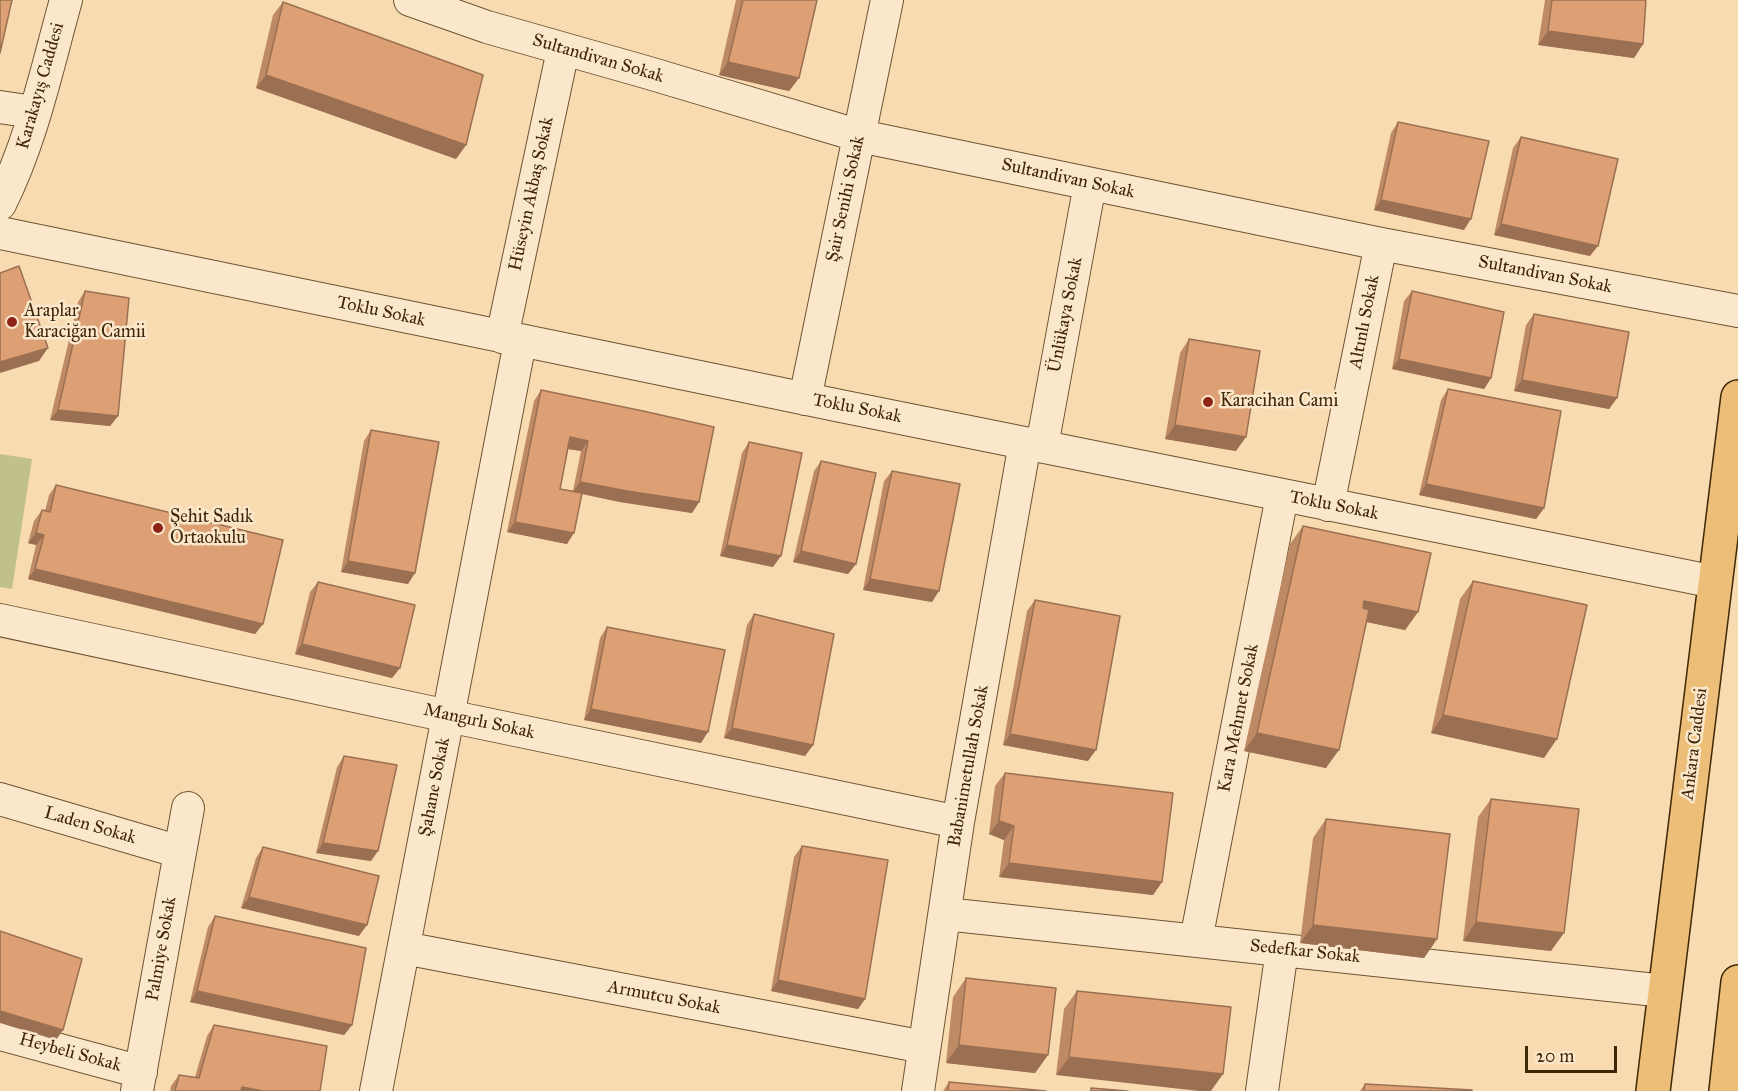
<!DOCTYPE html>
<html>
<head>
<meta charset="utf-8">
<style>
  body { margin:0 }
  #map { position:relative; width:1738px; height:1091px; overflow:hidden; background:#f9dbb1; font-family:"IM FELL Great Primer",serif }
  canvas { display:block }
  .scale { position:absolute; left:1525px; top:1046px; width:92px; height:27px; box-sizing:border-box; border:3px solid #3e2707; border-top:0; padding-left:8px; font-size:18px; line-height:21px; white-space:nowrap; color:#3e2707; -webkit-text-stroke:4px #fbe8cc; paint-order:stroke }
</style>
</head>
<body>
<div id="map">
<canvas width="1738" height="1091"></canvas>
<div class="scale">20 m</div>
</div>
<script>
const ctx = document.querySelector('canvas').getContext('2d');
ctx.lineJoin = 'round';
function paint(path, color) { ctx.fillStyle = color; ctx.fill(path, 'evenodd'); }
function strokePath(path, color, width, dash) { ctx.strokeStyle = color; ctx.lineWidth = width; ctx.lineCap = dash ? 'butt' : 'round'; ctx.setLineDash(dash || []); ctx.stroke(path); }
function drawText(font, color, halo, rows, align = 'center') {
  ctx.font = font + ' "IM FELL Great Primer",serif'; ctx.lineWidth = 5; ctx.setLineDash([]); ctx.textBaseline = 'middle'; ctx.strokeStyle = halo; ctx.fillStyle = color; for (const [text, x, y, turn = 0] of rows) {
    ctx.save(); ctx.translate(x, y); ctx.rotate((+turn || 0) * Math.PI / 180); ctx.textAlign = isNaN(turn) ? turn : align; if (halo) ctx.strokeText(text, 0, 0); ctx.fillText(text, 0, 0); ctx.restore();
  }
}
const green = new Path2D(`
  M0 454 32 459 12 589 0 587Z`);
const minor = new Path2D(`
  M410 0 487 27 649 73 860 136 1381 244 1738 311
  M0 107 34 112
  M0 204C32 140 47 68 66 0
  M0 233C571 352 1143 468 1715 582
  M502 337 563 50
  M805 399 887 0
  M1042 446 1090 184
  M1328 505 1381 244
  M0 620 448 716 958 822
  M0 799 180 852
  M945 914 1665 991
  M1196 940 1282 496
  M404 948 924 1047
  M0 1034 141 1072
  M137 1091 188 808
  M376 1091 520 342
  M918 1091 958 822 1025 443
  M1262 1091 1282 950`);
const major = new Path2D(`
  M1653 1091 1738 397
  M1726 1091 1738 982`);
const wall = new Path2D(`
  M736 0H817L799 78 789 91 719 75Z
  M1545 0H1646L1643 44 1634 58 1538 45Z
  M283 2 466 145 456 159 256 88 273 15Z
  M1398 122 1464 230 1374 210 1391 133Z
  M1521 137 1590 256 1494 235 1513 148Z
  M85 291 118 416 110 426 50 420 78 302Z
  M1412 291 1491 378 1484 389 1392 369 1404 301Z
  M1534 314 1617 398 1609 409 1514 391 1526 325Z
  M1189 339 1236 451 1165 439 1180 353Z
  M1448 389 1544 508 1536 519 1419 495 1441 400Z
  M541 390 699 502 692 513 620 502 582 494 567 544 507 532 534 401ZM568 449 581 451 573 491 560 489Z
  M371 430 408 584 341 572 364 441Z
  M749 442 773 567 720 556 742 453Z
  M821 461 856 564 848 574 793 562 814 471Z
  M892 471 932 602 863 590 884 481Z
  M56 485 263 624 255 634 28 579 36 545 28 543 34 521 42 510 45 511 49 495Z
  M1303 526 1418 612 1405 630 1367 622 1326 768 1244 751 1290 544Z
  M1473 581 1544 758 1431 733 1460 599Z
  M318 582 400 668 392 678 295 654 310 592Z
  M1035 600 1088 761 1003 745 1027 611Z
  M754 614 813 745 805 756 724 738 747 625Z
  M607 627 701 743 584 720 600 638Z
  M344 756 371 861 316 853 337 767Z
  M1005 773 1162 882 1153 895 999 877 1004 840 989 834 995 786Z
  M1491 799 1551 951 1463 941 1478 817Z
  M1326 819 1437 939 1424 958 1300 943 1313 838Z
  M802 846 865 999 858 1009 771 991 794 857Z
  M263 847 359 936 241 908 256 858Z
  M215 916 352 1025 344 1035 190 1002 208 927Z
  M966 978 1048 1055 1035 1073 946 1063 953 997Z
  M1077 991 1231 1007 1056 1075 1064 1009Z
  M214 1025 320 1091H170L171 1086 179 1075 195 1077 207 1036Z
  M949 1082 1046 1091H943Z
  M1365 1084 1472 1091H1360Z`);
const shadedWall = new Path2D(`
  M1548 31 1643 44 1634 58 1538 45Z
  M728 62 799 78 789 91 719 75Z
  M266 75 466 145 456 159 256 88Z
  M1381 200 1471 219 1464 230 1374 210Z
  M1501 224 1598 246 1590 256 1494 235Z
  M48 348 39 361 0 373V362Z
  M1399 359 1491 378 1484 389 1392 369Z
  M1522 380 1617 398 1609 409 1514 391Z
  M58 410 118 416 110 426 50 420Z
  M1175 425 1246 437 1236 451 1165 439Z
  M570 437 588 441 581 451 562 448Z
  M580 482 699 502 692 513 620 502 573 492Z
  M1426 484 1544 508 1536 519 1419 495Z
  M515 522 574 533 567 544 507 532Z
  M36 533 44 535 36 545 28 543Z
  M727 545 781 556 773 567 720 556Z
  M801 551 856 564 848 574 793 562Z
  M348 561 415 573 408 584 341 572Z
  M35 569 263 624 255 634 28 579Z
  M870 579 939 591 932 602 863 590Z
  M1364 601 1418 612 1405 630 1352 619Z
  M302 644 400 668 392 678 295 654Z
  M591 709 708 732 701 743 584 720Z
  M1443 715 1557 739 1544 758 1431 733Z
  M732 728 813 745 805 756 724 738Z
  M1257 733 1339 750 1326 768 1244 751Z
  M1010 734 1096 750 1088 761 1003 745Z
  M999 821 1014 826 1004 840 989 834Z
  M323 843 378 851 371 861 316 853Z
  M1009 863 1162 882 1153 895 999 877Z
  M249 897 367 925 359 936 241 908Z
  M1476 922 1564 933 1551 951 1463 941Z
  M1313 925 1437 939 1424 958 1300 943Z
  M778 980 865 999 858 1009 771 991Z
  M197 991 352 1025 344 1035 190 1002Z
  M0 1011 63 1030 56 1040 0 1023Z
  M959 1045 1048 1055 1035 1073 946 1063Z
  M1069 1057 1223 1074 1211 1091H1199L1056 1075Z
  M242 1087 263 1091H239Z`);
const building = new Path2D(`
  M0 0H12L0 53Z
  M743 0H817L799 78 728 62Z
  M1552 0H1646L1643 44 1548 31Z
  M283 2 483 75 466 145 266 75Z
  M1398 122 1489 141 1471 219 1381 200Z
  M1521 137 1618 159 1598 246 1501 224Z
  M19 266 48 348 0 362V273Z
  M85 291 129 298 118 416 58 410Z
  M1412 291 1504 312 1491 378 1399 359Z
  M1534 314 1629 332 1617 398 1522 380Z
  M1189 339 1260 351 1246 437 1175 425Z
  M1448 389 1561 411 1544 508 1426 484Z
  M541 390 643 411 714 427 699 502 627 491 580 482 588 441 570 437 560 489 582 493 574 533 515 522Z
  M371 430 439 442 415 573 348 561Z
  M749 442 802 453 781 556 727 545Z
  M821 461 876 473 856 564 801 551Z
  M892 471 960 484 939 591 870 579Z
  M56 485 283 540 263 624 35 569 44 535 36 533 42 510 50 512Z
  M1303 526 1431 553 1418 612 1364 601 1363 608 1369 610 1339 750 1257 733Z
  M1473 581 1587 605 1557 739 1443 715Z
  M318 582 415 605 400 668 302 644Z
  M1035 600 1120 616 1096 750 1010 734Z
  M754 614 834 634 813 745 732 728Z
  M607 627 725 650 708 732 591 709Z
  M344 756 397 765 378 851 323 843Z
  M1005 773 1173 793 1162 882 1009 863 1014 826 999 821Z
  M1491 799 1579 809 1564 933 1476 922Z
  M1326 819 1450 834 1437 939 1313 925Z
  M802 846 888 860 865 999 778 980Z
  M263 847 379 876 367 925 249 897Z
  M215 916 366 948 352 1025 197 991Z
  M0 931 82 959 63 1030 0 1011Z
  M966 978 1056 988 1048 1055 959 1045Z
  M1077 991 1231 1007 1223 1074 1069 1057Z
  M214 1025 327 1046 320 1091H263L242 1087 241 1091H175L179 1075 199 1078Z
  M949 1082 1046 1091H948Z
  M1365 1084 1472 1090V1091H1364Z
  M1091 1088 1128 1091H1091Z`);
const markers = [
  [12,322,6,"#8f2418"],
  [1208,402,6,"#8f2418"],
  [158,528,6,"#8f2418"]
];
const streetNames = [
  ["Sultandivan Sokak",598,59,16],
  ["Karakayış Caddesi",41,86,-74],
  ["Sultandivan Sokak",1068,179,12],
  ["Hüseyin Akbaş Sokak",532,194,-78],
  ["Şair Senihi Sokak",846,199,-78],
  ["Sultandivan Sokak",1545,275,11],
  ["Toklu Sokak",381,312,12],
  ["Ünlükaya Sokak",1066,315,-79],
  ["Altınlı Sokak",1365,322,-79],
  ["Toklu Sokak",857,409,11],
  ["Toklu Sokak",1334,506,11],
  ["Kara Mehmet Sokak",1239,718,-79],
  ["Mangırlı Sokak",479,722,12],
  ["Ankara Caddesi",1695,744,-83],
  ["Babanimetullah Sokak",969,766,-80],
  ["Şahane Sokak",435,787,-79],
  ["Laden Sokak",90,826,16],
  ["Palmiye Sokak",162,949,-80],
  ["Sedefkar Sokak",1305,952,6],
  ["Armutcu Sokak",664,998,11],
  ["Heybeli Sokak",70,1053,15]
];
const poiNames = [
  ["Araplar",24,312],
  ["Karaciğan Camii",24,333],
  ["Karacihan Cami",1220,402],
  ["Şehit Sadık",170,518],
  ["Ortaokulu",170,539]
];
paint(green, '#c0c08a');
strokePath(minor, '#6d5432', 34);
strokePath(major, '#3e2707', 36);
strokePath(minor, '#fbe8cc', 32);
strokePath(major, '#ecbe78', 33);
paint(wall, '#be8a65');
paint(shadedWall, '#9b7052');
paint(building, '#dda075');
strokePath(building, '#9b7052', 1.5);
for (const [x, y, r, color] of markers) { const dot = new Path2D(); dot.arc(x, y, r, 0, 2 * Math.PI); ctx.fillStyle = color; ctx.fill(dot); strokePath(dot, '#fbe8cc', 2); }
drawText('18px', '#3e2707', '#fbe8cc', streetNames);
drawText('18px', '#3e2707', '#fbe8cc', poiNames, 'left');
</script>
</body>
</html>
